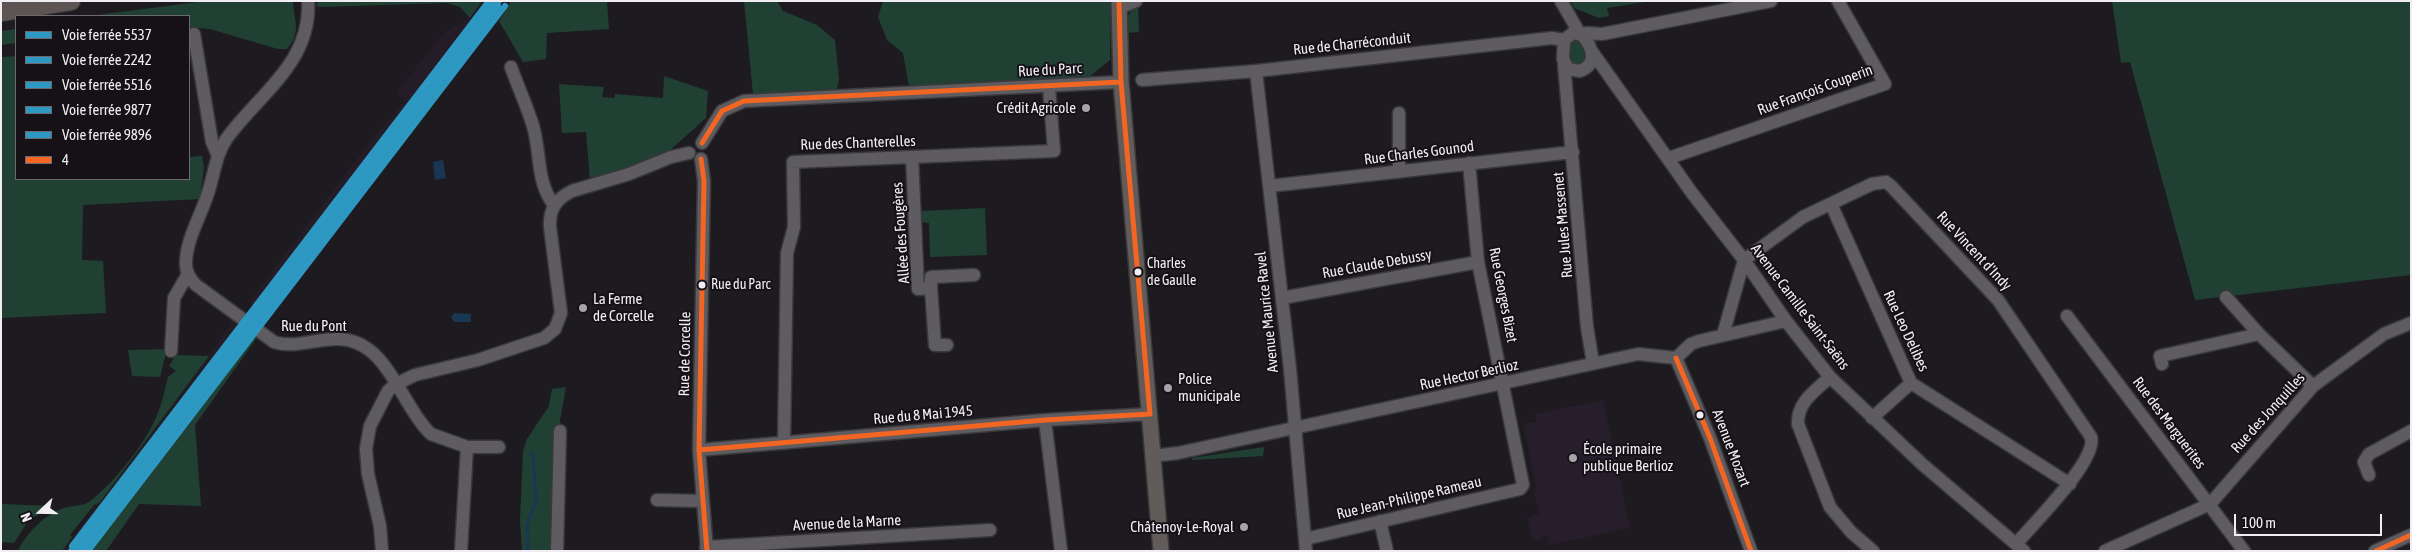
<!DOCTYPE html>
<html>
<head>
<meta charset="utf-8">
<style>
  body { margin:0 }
  #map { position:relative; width:2412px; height:552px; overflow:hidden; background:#1d1b1f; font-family:"Asap Condensed",sans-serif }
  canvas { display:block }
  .frame { position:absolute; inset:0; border:2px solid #f1eef3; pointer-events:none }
  .legend { position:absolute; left:15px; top:15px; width:175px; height:165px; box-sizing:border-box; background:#151117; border:1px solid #6d696f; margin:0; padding:6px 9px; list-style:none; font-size:15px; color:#f1eef3 }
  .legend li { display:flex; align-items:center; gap:10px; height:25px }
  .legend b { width:25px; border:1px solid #6d696f }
  .north { position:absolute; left:15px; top:487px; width:50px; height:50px; -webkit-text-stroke:4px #151117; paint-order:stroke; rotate:249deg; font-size:14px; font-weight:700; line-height:20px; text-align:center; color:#f1eef3 }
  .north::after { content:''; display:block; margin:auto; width:18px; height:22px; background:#f1eef3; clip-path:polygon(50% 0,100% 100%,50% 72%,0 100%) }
  .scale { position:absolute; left:2234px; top:514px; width:148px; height:22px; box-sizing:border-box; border:2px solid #f1eef3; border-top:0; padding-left:6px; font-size:15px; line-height:18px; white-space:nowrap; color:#f1eef3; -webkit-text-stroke:4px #151117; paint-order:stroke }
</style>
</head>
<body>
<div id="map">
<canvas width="2412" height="552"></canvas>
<div class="frame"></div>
<ul class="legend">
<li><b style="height:6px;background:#2d99c2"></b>Voie ferrée 5537</li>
<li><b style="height:6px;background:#2d99c2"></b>Voie ferrée 2242</li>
<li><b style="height:6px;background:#2d99c2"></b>Voie ferrée 5516</li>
<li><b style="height:6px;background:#2d99c2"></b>Voie ferrée 9877</li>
<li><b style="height:6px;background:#2d99c2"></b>Voie ferrée 9896</li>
<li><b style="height:6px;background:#f26522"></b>4</li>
</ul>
<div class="north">N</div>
<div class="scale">100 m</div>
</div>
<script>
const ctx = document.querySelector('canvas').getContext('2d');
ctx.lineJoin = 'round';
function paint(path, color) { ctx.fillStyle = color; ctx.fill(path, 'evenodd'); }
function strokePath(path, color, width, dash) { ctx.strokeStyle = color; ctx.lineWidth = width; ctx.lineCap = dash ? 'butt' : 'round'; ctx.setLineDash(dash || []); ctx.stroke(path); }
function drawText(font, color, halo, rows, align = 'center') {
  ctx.font = font + ' "Asap Condensed",sans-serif'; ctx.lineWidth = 4; ctx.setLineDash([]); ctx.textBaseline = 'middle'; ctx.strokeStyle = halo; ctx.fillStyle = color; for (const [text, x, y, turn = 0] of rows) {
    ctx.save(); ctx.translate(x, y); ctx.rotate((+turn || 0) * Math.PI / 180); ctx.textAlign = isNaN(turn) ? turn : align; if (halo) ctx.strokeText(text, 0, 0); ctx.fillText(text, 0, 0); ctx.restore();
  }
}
const built = new Path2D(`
  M482 1H511L499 21 356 197 340 228 270 319 249 302 375 135 405 101 396 93 445 31 470 18Z
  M232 321 251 336 137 491 89 551H62L199 371Z`);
const education = new Path2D(`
  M1603 400 1630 528 1549 545 1546 535 1539 540 1533 541 1527 519 1539 513 1534 493 1536 488 1523 424 1536 422 1535 414Z`);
const green = new Path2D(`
  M205 1H293C294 22 302 31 287 49H278L210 29 189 27V16H89Z
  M319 1H482L470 18 460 7 447 3 319 7 316 5Z
  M511 1H607L609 29 547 33 546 59 523 62 499 21Z
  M744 1H777L783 11 817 25 835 40 839 79 837 90 753 94Z
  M883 1H1111L1110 60 1089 77 909 86 903 53 887 40 878 17Z
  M1571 1H1651L1607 8 1609 16 1599 18 1574 8Z
  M2112 1H2411V275L2195 300 2130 62 2121 63Z
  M1138 7 1139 32 1127 33V17L1134 8Z
  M16 29V43L1 45V31Z
  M1576 38 1586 46 1587 60 1577 66 1568 61 1570 39Z
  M16 56V179H189V157L202 156 204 167 200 199 83 205 82 260 103 261 106 313 1 318V57Z
  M664 76 708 91 706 118 666 154 642 164 590 180 586 132 562 133 559 84 604 87 602 97 615 98V94L663 98Z
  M985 208 987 255 930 257 929 223 922 222V211Z
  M251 336 256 339 195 425 201 506 139 504 106 551H89L137 491Z
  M167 349 160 377 132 376 128 350Z
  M176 355 209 356 100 502 94 505 70 535 72 537 62 551H18C26 533 44 516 61 509 71 505 82 507 90 501 112 485 141 448 153 424 161 409 164 393 168 377L176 371 169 366Z
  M566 387 552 466 550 551H522L520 521 523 451 527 439 549 406 552 389Z
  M1264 447 1263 456 1192 460V458Z
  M1 504 51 506 28 521 14 543 1 542Z`);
const water = new Path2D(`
  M443 160 446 178 435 180 433 162Z
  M454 313 471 314V322H454L451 317Z`);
const stream = new Path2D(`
  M528 551 527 524 536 502 533 453`);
const minor = new Path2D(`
  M308 1C312 62 259 94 227 138 215 155 214 177 207 196 200 217 187 239 186 261 185 271 189 278 196 285L274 342C294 349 318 338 339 339 387 341 399 400 427 430L431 434 467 447 461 551
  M1561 1 1580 34
  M1119 8 1136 1
  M1573 33 1582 35C1592 46 1599 64 1580 71L1568 69 1563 59 1564 40Z
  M194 34 212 142 218 156
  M1582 35 1586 33 1602 34 1771 1
  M1593 53 1692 193 1744 260 1786 321 1830 377 1922 464 2024 551
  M1564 64 1587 327 1593 363
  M511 67C518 87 527 106 533 126 541 153 536 182 554 205
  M1256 71 1290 369 1306 551
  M1142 80 1256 71 1552 38 1564 40
  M702 143 722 111 744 101 1121 82
  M912 157 918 289 931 288 935 345H947
  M1669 158 1885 84 1838 1
  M701 159 704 181 699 450 707 551
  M1399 172V113
  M1270 186 1573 152
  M1831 204 1911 383 2070 484
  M931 288V277L974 275
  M2226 297 2259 334 2313 386
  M1282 298 1478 262
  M2067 316 2244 551
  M1723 335 1744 260 1803 217 1872 184 1886 182 1891 186 1998 300 2091 437C2098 460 2032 525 2016 544
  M171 351 174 298 188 274
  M1676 358 1710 438 1751 551
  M2162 364 2160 356 2259 334
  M1830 377C1815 391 1797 402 1798 424L1830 507 1851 532 1873 551
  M1872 418 1911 383
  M1045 420 1061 551
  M784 443 787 253 794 227 793 162 1054 151 1049 87
  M467 447H499
  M699 450 1045 420 1150 414
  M1153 456 1178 453 1638 354 1676 358 1691 344 1699 341 1786 321
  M2369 475 2364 462 2369 454 2411 431
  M657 500 703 501
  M1380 521 1387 551
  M1305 539 1520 489 1523 485 1478 262 1469 163
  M706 547 990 530
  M382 551 380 526 368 474 366 449 370 426 388 391 396 384 415 375 478 360 544 338 555 329 561 313 550 227C549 209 556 199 572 191L629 174 671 157 689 153
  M557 551 560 431
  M2105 551 2210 504 2313 386 2384 334 2411 323
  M2375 551 2411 535`);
const major = new Path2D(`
  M1119 1 1121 82 1161 551`);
const highway = new Path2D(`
  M1 12 71 1`);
const bus1 = new Path2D(`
  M1119 1 1121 82 1150 414
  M702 143 722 111 744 101 1121 82
  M701 159 704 181 699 450 707 551
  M1676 358 1710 438 1751 551
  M699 450 1045 420 1150 414
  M2376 551 2411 535`);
const rail1 = new Path2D(`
  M71 551 492 1`);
const rail2 = new Path2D(`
  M78 551 499 1`);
const rail3 = new Path2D(`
  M88 551 505 6`);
const rail4 = new Path2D(`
  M81 551 498 6`);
const rail5 = new Path2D(`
  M72 546 489 1`);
const markers = [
  [1086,108,5,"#a7a4a9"],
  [1138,272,4.5,"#f1eef3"],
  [702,285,4.5,"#f1eef3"],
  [583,308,5,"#a7a4a9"],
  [1168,388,5,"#a7a4a9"],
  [1700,415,4.5,"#f1eef3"],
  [1573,458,5,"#a7a4a9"],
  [1244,527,5,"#a7a4a9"]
];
const busNames = [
  ["Charles",1147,264],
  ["de Gaulle",1147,281],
  ["Rue du Parc",711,285]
];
const streetNames = [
  ["Rue de Charréconduit",1352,44,-6],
  ["Rue du Parc",1050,70,-3],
  ["Rue François Couperin",1815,90,-20],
  ["Rue des Chanterelles",858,143,-2],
  ["Rue Charles Gounod",1419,153,-7],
  ["Rue Jules Massenet",1563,225,-95],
  ["Allée des Fougères",901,233,-94],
  ["Rue Vincent d'Indy",1974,251,47],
  ["Rue Claude Debussy",1377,264,-10],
  ["Rue Georges Bizet",1503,295,79],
  ["Avenue Camille Saint-Saëns",1800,307,53],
  ["Avenue Maurice Ravel",1267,312,-96],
  ["Rue du Pont",314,326],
  ["Rue Leo Delibes",1906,331,65],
  ["Rue de Corcelle",685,354,-89],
  ["Rue Hector Berlioz",1469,375,-12],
  ["Rue des Jonquilles",2268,413,-48],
  ["Rue du 8 Mai 1945",923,415,-5],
  ["Rue des Marguerites",2169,423,53],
  ["Avenue Mozart",1731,448,69],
  ["Rue Jean-Philippe Rameau",1409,498,-13],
  ["Avenue de la Marne",847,523,-3]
];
const poiNames = [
  ["Crédit Agricole",1076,108,"right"],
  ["La Ferme",593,299],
  ["de Corcelle",593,316],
  ["Police",1178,379],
  ["municipale",1178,396],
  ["École primaire",1583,449],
  ["publique Berlioz",1583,466],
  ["Châtenoy-Le-Royal",1234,527,"right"]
];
paint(built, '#241d28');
paint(education, '#271e2b');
paint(green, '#214034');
paint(water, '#193653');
strokePath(stream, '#193653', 3);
strokePath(minor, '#39383a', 15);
strokePath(major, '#39383a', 18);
strokePath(highway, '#39383a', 20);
strokePath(minor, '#5e5c60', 12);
strokePath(major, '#615b5a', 15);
strokePath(highway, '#5d5553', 18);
strokePath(bus1, '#f26522', 5);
strokePath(rail1, '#2d99c2', 6);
strokePath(rail2, '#2d99c2', 6);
strokePath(rail3, '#2d99c2', 6);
strokePath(rail4, '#2d99c2', 6);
strokePath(rail5, '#2d99c2', 6);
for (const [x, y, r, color] of markers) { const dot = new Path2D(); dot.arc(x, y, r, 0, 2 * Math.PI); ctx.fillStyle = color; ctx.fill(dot); strokePath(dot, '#151117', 2); }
drawText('14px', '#f1eef3', '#151117', busNames, 'left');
drawText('15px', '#f1eef3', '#151117', streetNames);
drawText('15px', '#f1eef3', '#151117', poiNames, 'left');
</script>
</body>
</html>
